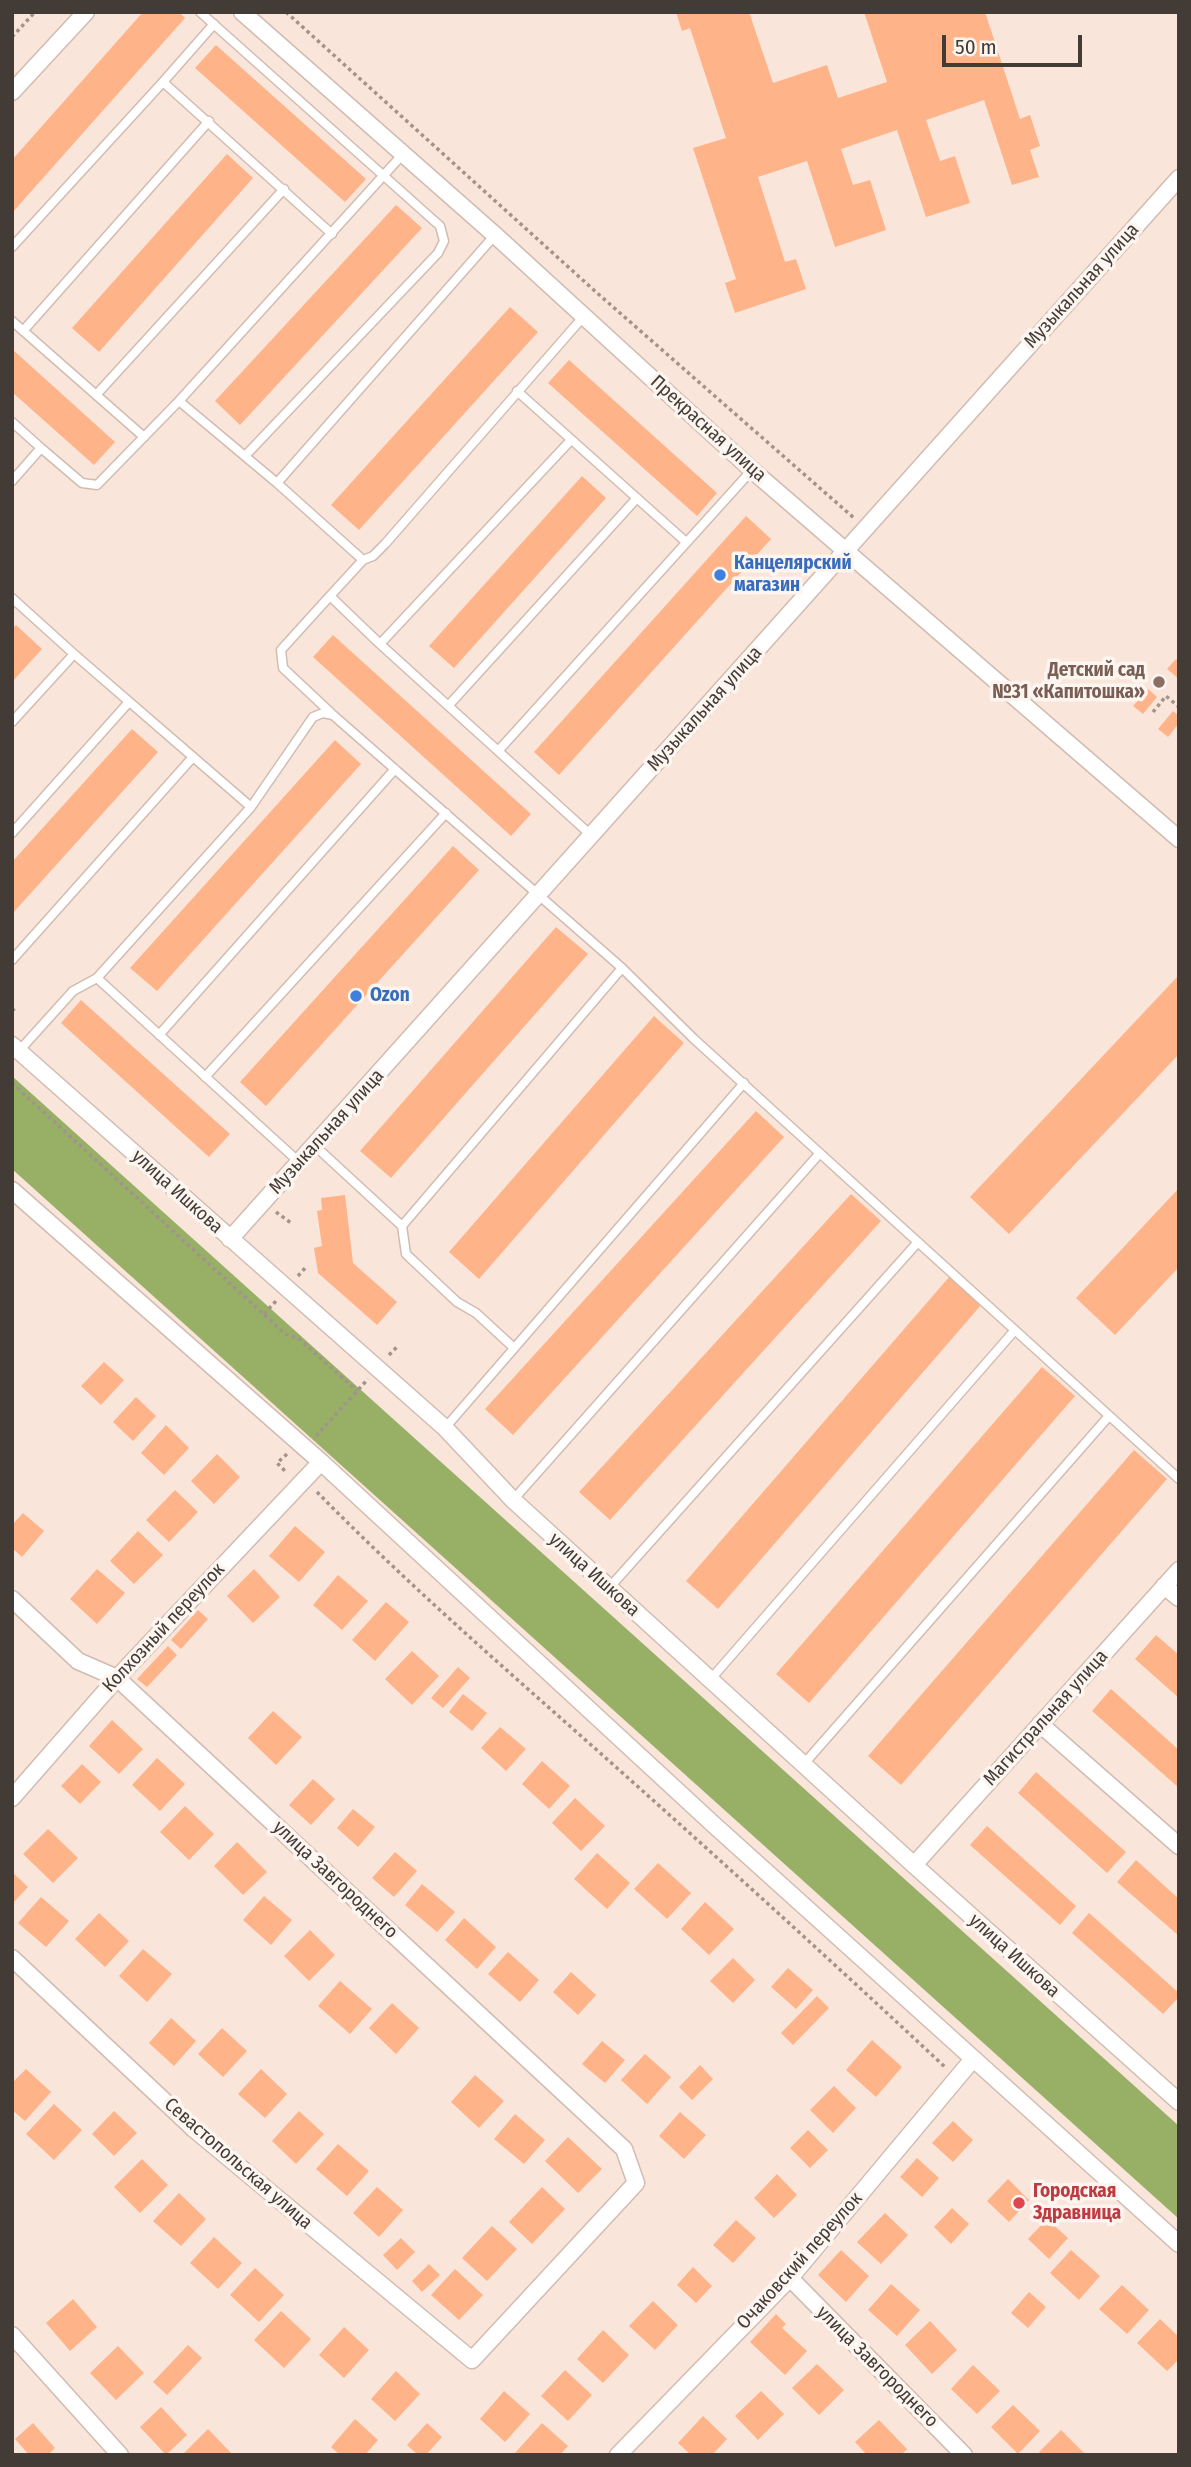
<!DOCTYPE html>
<html>
<head>
<meta charset="utf-8">
<style>
  body { margin:0 }
  #map { position:relative; width:1191px; height:2467px; overflow:hidden; background:#fae5da; font-family:"Fira Sans Condensed",sans-serif }
  canvas { display:block }
  .frame { position:absolute; inset:0; border:14px solid #433b36; pointer-events:none }
  .scale { position:absolute; left:942px; top:35px; width:140px; height:32px; box-sizing:border-box; border:4px solid #433b36; border-top:0; padding-left:9px; font-size:21px; line-height:24px; white-space:nowrap; color:#433b36; -webkit-text-stroke:5px #fdf5f0; paint-order:stroke }
</style>
</head>
<body>
<div id="map">
<canvas width="1191" height="2467"></canvas>
<div class="frame"></div>
<div class="scale">50 m</div>
</div>
<script>
const ctx = document.querySelector('canvas').getContext('2d');
ctx.lineJoin = 'round';
function paint(path, color) { ctx.fillStyle = color; ctx.fill(path, 'evenodd'); }
function strokePath(path, color, width, dash) { ctx.strokeStyle = color; ctx.lineWidth = width; ctx.lineCap = dash ? 'butt' : 'round'; ctx.setLineDash(dash || []); ctx.stroke(path); }
function drawText(font, color, halo, rows, align = 'center') {
  ctx.font = font + ' "Fira Sans Condensed",sans-serif'; ctx.lineWidth = 7; ctx.setLineDash([]); ctx.textBaseline = 'middle'; ctx.strokeStyle = halo; ctx.fillStyle = color; for (const [text, x, y, turn = 0] of rows) {
    ctx.save(); ctx.translate(x, y); ctx.rotate((+turn || 0) * Math.PI / 180); ctx.textAlign = isNaN(turn) ? turn : align; if (halo) ctx.strokeText(text, 0, 0); ctx.fillText(text, 0, 0); ctx.restore();
  }
}
const forest = new Path2D(`
  M12 1076 1179 2126V2219L12 1169Z`);
const building = new Path2D(`
  M143 12H179L185 18 12 213V160Z
  M676 12H749L773 83 827 65 838 98 887 82 864 12H985L1020 119 1030 115 1040 146 1030 150 1039 177 1012 185 984 100 926 120 940 161 955 156 970 203 926 217 897 130 841 149 853 185 870 180 886 230 835 247 807 161 758 177 785 262 796 259 806 289 735 313 725 283 736 279 693 148 726 138 690 28 682 31Z
  M216 45 366 179 345 202 195 68Z
  M227 154 253 178 99 352 72 328Z
  M396 205 422 228 240 425 215 401Z
  M510 307 538 332 359 530 331 505Z
  M12 349 115 442 94 465 12 392Z
  M569 360 717 493 697 516 548 383Z
  M582 476 606 498 454 668 429 646Z
  M746 516 771 539 559 775 534 752Z
  M16 625 42 649 12 682V629Z
  M333 635 531 814 511 836 313 657Z
  M1176 659 1179 662V679L1167 669Z
  M1148 689 1157 697 1143 714 1133 706Z
  M1173 711 1179 716V723L1168 737 1158 729Z
  M132 729 158 752 12 914V862Z
  M335 740 361 764 157 991 130 968Z
  M453 846 479 870 266 1106 240 1082Z
  M556 927 588 954 391 1178 360 1151Z
  M1179 975V1054L1009 1234 970 1197Z
  M81 1000 230 1134 209 1157 61 1023Z
  M654 1016 684 1043 479 1279 449 1252Z
  M756 1111 784 1137 513 1435 485 1409Z
  M1179 1188V1267L1115 1335 1076 1298Z
  M851 1194 881 1221 610 1520 579 1492Z
  M345 1195 353 1263 397 1302 377 1325 318 1273 314 1248 322 1246 317 1211 322 1210 321 1198Z
  M950 1276 982 1304 718 1609 686 1581Z
  M104 1362 124 1380 101 1405 81 1386Z
  M1042 1367 1075 1396 809 1703 776 1674Z
  M136 1397 156 1416 133 1441 113 1422Z
  M166 1425 189 1448 164 1475 141 1453Z
  M1134 1450 1167 1479 901 1785 868 1756Z
  M217 1454 240 1477 214 1504 191 1481Z
  M175 1490 198 1512 169 1542 146 1520Z
  M23 1513 44 1531 22 1557 12 1548V1525Z
  M295 1526 325 1552 299 1582 269 1556Z
  M138 1531 163 1555 134 1584 110 1561Z
  M97 1569 125 1593 97 1624 70 1599Z
  M254 1569 280 1597 253 1623 227 1596Z
  M338 1575 368 1601 342 1630 313 1605Z
  M386 1602 409 1622 375 1661 352 1640Z
  M198 1610 208 1619 181 1649 171 1640Z
  M1156 1635 1179 1655V1698L1135 1659Z
  M168 1646 177 1655 147 1687 137 1679Z
  M412 1651 439 1676 412 1705 385 1679Z
  M458 1667 470 1678 443 1708 431 1698Z
  M1111 1689 1179 1750V1788L1092 1711Z
  M463 1694 487 1713 472 1731 449 1712Z
  M273 1711 302 1737 276 1765 248 1738Z
  M112 1720 143 1749 119 1774 89 1746Z
  M500 1727 526 1749 506 1771 481 1748Z
  M157 1758 185 1784 160 1811 132 1785Z
  M542 1761 570 1786 549 1809 522 1784Z
  M82 1764 101 1782 80 1804 61 1786Z
  M1036 1772 1126 1852 1107 1873 1018 1793Z
  M313 1779 335 1799 311 1825 289 1805Z
  M575 1798 605 1826 581 1851 552 1823Z
  M185 1806 214 1834 189 1860 160 1832Z
  M353 1809 375 1827 358 1847 337 1828Z
  M987 1826 1076 1906 1060 1925 970 1845Z
  M48 1829 78 1858 53 1883 23 1854Z
  M237 1842 267 1872 243 1895 214 1866Z
  M395 1852 417 1871 394 1897 372 1878Z
  M597 1853 630 1883 607 1909 574 1879Z
  M1136 1860 1179 1899V1936L1117 1882Z
  M658 1863 691 1893 667 1919 634 1889Z
  M12 1872 28 1887 12 1904Z
  M422 1884 455 1912 437 1932 405 1905Z
  M264 1896 292 1920 271 1945 243 1920Z
  M41 1897 69 1921 46 1947 18 1923Z
  M705 1902 734 1929 709 1955 681 1929Z
  M99 1913 129 1941 105 1967 75 1939Z
  M1089 1913 1179 1993V1997L1163 2014 1072 1933Z
  M464 1918 496 1947 477 1969 445 1940Z
  M310 1930 335 1955 309 1981 284 1956Z
  M143 1949 172 1974 147 2002 119 1976Z
  M508 1952 539 1980 520 2002 488 1974Z
  M733 1958 755 1980 733 2003 710 1981Z
  M788 1968 813 1990 796 2009 771 1987Z
  M571 1972 596 1995 578 2015 553 1992Z
  M340 1981 372 2009 350 2034 318 2006Z
  M817 1996 829 2008 793 2045 781 2033Z
  M392 2003 419 2028 396 2054 369 2028Z
  M171 2018 196 2041 174 2066 149 2043Z
  M222 2028 247 2051 223 2077 198 2054Z
  M872 2040 902 2067 876 2097 846 2070Z
  M602 2041 625 2060 605 2083 582 2064Z
  M645 2054 671 2077 647 2104 621 2080Z
  M700 2065 713 2079 692 2100 679 2087Z
  M26 2069 51 2092 25 2121 12 2110V2083Z
  M261 2069 287 2094 265 2118 238 2094Z
  M475 2075 504 2101 479 2128 451 2102Z
  M834 2086 856 2108 833 2133 810 2110Z
  M54 2104 82 2130 54 2160 26 2134Z
  M114 2111 137 2133 114 2156 92 2134Z
  M299 2111 324 2134 296 2164 272 2141Z
  M680 2112 706 2135 684 2159 659 2136Z
  M515 2114 545 2140 524 2164 494 2139Z
  M953 2121 973 2140 953 2162 932 2143Z
  M808 2130 828 2150 810 2168 790 2148Z
  M568 2137 602 2169 578 2193 545 2161Z
  M338 2144 369 2171 347 2196 316 2169Z
  M917 2158 939 2178 922 2197 900 2177Z
  M142 2159 168 2185 140 2213 114 2187Z
  M777 2174 797 2195 774 2218 754 2198Z
  M1008 2179 1029 2200 1009 2222 987 2201Z
  M377 2187 403 2210 379 2237 353 2213Z
  M542 2187 565 2209 532 2244 509 2222Z
  M179 2193 206 2219 181 2246 153 2221Z
  M952 2208 969 2224 951 2244 934 2227Z
  M885 2213 908 2235 881 2264 857 2242Z
  M1047 2219 1068 2238 1049 2259 1028 2239Z
  M736 2220 756 2238 733 2263 713 2245Z
  M492 2226 517 2249 487 2281 462 2258Z
  M214 2237 242 2263 218 2289 190 2263Z
  M401 2238 415 2252 397 2270 383 2255Z
  M841 2250 869 2276 846 2302 818 2275Z
  M1071 2250 1100 2276 1079 2300 1050 2273Z
  M429 2264 440 2275 422 2292 412 2281Z
  M693 2267 712 2286 696 2303 677 2285Z
  M255 2268 284 2295 259 2322 230 2295Z
  M455 2269 483 2295 459 2320 431 2295Z
  M891 2284 920 2310 897 2336 868 2310Z
  M1122 2285 1149 2310 1127 2334 1099 2309Z
  M1029 2292 1046 2307 1028 2328 1011 2313Z
  M73 2299 97 2327 70 2351 46 2323Z
  M653 2301 678 2325 655 2350 629 2326Z
  M281 2311 311 2339 284 2368 254 2340Z
  M776 2314 786 2324 782 2328 807 2351 785 2375 750 2342Z
  M1160 2319 1179 2337V2359L1167 2371 1137 2343Z
  M930 2321 957 2350 932 2374 905 2345Z
  M344 2327 369 2350 344 2378 319 2355Z
  M603 2330 629 2355 603 2383 577 2359Z
  M188 2345 202 2358 167 2395 153 2382Z
  M118 2346 144 2373 116 2400 90 2373Z
  M817 2364 844 2390 819 2415 792 2388Z
  M973 2365 1000 2391 977 2414 951 2389Z
  M565 2370 592 2395 568 2421 541 2396Z
  M396 2371 420 2394 395 2421 371 2399Z
  M504 2391 530 2414 505 2442 480 2419Z
  M761 2391 784 2414 758 2440 735 2416Z
  M1013 2405 1040 2431 1018 2454 991 2427Z
  M161 2407 187 2435 166 2455 140 2427Z
  M703 2416 727 2439 712 2455H691L678 2443Z
  M355 2419 378 2440 365 2455H340L331 2447Z
  M879 2420 907 2449 901 2455H867L855 2442Z
  M33 2423 55 2448 48 2455H29L15 2439Z
  M427 2423 442 2437 426 2455H418L407 2445Z
  M542 2423 568 2446 560 2455H517L515 2453Z
  M208 2429 233 2455H182Z
  M1061 2430 1086 2455H1042L1039 2452Z`);
const path = new Path2D(`
  M286 12 596 292 854 518
  M12 37 35 12
  M1153 712 1166 696 1179 707
  M12 1011 17 1006
  M12 1083 285 1334 298 1338 357 1391
  M276 1212 291 1223
  M298 1276 306 1267
  M264 1314 277 1300
  M389 1355 397 1347
  M316 1436 368 1379
  M287 1454 277 1463 287 1473
  M317 1492C412 1589 515 1677 617 1768 728 1867 837 1966 946 2068`);
const lane = new Path2D(`
  M200 12 440 226 444 241 438 253 245 456
  M163 82 214 24
  M12 247 163 82 332 234
  M12 321 144 437
  M23 331 209 121
  M517 391 686 542
  M96 395 284 189
  M179 401 277 483 363 560 373 556 385 544 584 316
  M12 422 41 448 12 481
  M41 448 82 483 97 485 179 401 403 154
  M277 483 495 235
  M363 560 330 596 380 644 592 836
  M330 596 281 650 283 668 331 713
  M12 598 74 654 251 807
  M380 644 571 440
  M449 705 637 498
  M12 722 74 654
  M499 750 752 470
  M12 833 129 702
  M12 960 193 757
  M622 968 694 1039 1179 1479
  M97 978 299 1162
  M159 1035 395 769
  M19 1051 73 991 97 978 251 807 313 717 323 713 333 715 622 968 402 1226
  M205 1077 446 813
  M314 1145 402 1226 406 1254 457 1302 476 1313 513 1347
  M445 1428 744 1083
  M513 1500 820 1153
  M609 1588 918 1242
  M710 1680 1015 1330
  M803 1765 1109 1416`);
const street = new Path2D(`
  M242 12 495 235 752 470 1179 839
  M12 92 86 12
  M12 1045 445 1428 513 1500 914 1865 1179 2102
  M12 1190 321 1462 713 1824 1179 2244
  M230 1239 1179 178
  M1164 1586 1179 1598
  M12 1599 78 1661 117 1678 624 2149 636 2183 472 2360 194 2129 12 1958
  M1040 1724 1179 1846
  M12 1798 117 1678 321 1462
  M914 1865 1179 1570
  M790 2278 964 2455
  M12 2335 120 2455
  M618 2455 790 2278 973 2059`);
const markers = [
  [720,575,7,"#3f7fe0"],
  [1159,682,7,"#8d6e63"],
  [356,996,7,"#3f7fe0"],
  [1019,2203,7,"#e0444e"]
];
const streetNames = [
  ["Музыкальная улица",1082,286,-48],
  ["Прекрасная улица",708,429,42],
  ["Музыкальная улица",705,709,-48],
  ["Музыкальная улица",327,1132,-48],
  ["улица Ишкова",177,1192,42],
  ["улица Ишкова",594,1575,42],
  ["Колхозный переулок",164,1628,-47],
  ["Магистральная улица",1046,1718,-48],
  ["улица Завгороднего",335,1880,43],
  ["улица Ишкова",1014,1956,42],
  ["Севастопольская улица",238,2164,41],
  ["Очаковский переулок",800,2261,-48],
  ["улица Завгороднего",877,2367,45]
];
const shopNames = [
  ["Канцелярский",734,564],
  ["магазин",734,586],
  ["Ozon",370,996]
];
const educationNames = [
  ["Детский сад",1145,671],
  ["№31 «Капитошка»",1145,693]
];
const healthNames = [
  ["Городская",1033,2192],
  ["Здравница",1033,2214]
];
paint(forest, '#97b065');
paint(building, '#ffb389');
strokePath(lane, '#d0bcb1', 11);
strokePath(street, '#d0bcb1', 19);
strokePath(path, '#a2948c', 3.5, [3.5, 3.5]);
strokePath(lane, '#fff', 8);
strokePath(street, '#fff', 16);
for (const [x, y, r, color] of markers) { const dot = new Path2D(); dot.arc(x, y, r, 0, 2 * Math.PI); ctx.fillStyle = color; ctx.fill(dot); strokePath(dot, '#fdf5f0', 2.5); }
drawText('19px', '#433b36', '#fdf5f0', streetNames);
drawText('bold 19px', '#366cbe', '#fdf5f0', shopNames, 'left');
drawText('bold 19px', '#785e54', '#fdf5f0', educationNames, 'right');
drawText('bold 19px', '#be3a42', '#fdf5f0', healthNames, 'left');
</script>
</body>
</html>
